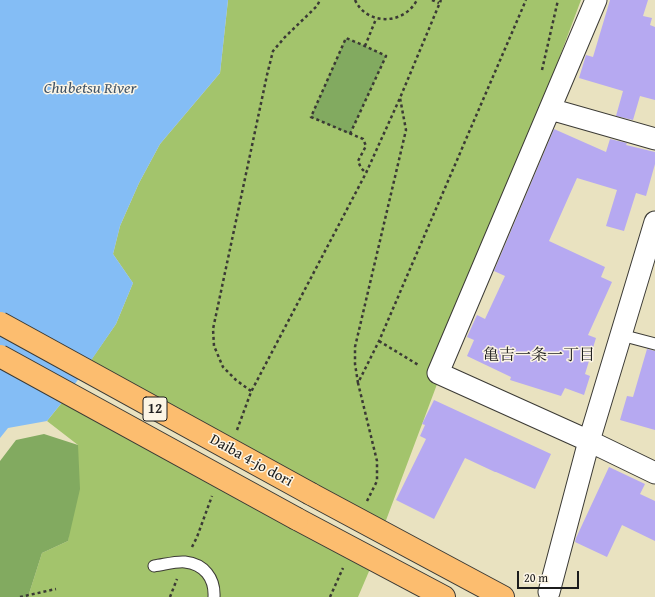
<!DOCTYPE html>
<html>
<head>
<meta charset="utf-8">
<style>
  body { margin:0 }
  #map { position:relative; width:655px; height:597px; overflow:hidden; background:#e9e2c0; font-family:"Gentium Book Plus",serif }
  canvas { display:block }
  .scale { position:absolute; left:517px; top:571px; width:62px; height:18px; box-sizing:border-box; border:2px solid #1c1c1c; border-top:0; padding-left:5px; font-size:12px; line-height:14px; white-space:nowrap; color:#1c1c1c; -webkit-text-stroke:3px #fcf5e5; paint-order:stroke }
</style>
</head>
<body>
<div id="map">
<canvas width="655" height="597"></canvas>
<div class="scale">20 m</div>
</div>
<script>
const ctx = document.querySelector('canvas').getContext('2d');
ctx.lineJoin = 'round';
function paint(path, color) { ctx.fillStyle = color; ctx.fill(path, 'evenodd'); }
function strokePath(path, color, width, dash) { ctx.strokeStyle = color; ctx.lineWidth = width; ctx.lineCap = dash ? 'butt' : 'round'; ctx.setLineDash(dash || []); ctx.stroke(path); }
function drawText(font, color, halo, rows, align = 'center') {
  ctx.font = font + ' "Gentium Book Plus","Noto Serif JP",serif'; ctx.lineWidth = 3; ctx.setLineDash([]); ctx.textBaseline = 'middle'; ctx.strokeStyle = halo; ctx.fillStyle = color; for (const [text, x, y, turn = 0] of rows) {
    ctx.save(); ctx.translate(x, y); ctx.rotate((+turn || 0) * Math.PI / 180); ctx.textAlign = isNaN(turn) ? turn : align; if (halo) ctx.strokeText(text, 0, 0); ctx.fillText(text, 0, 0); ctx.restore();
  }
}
const green = new Path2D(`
  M228 0H581L385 523 89 363 116 324 133 283 113 254 120 226 139 183 160 144 220 73Z
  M64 400 370 569 358 597H28L42 553 68 541 78 445 47 421Z`);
const forest = new Path2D(`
  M346 38 365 46 386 56 350 134 311 117Z
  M44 434 78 445 80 489 68 541 42 553 28 597H0V461L16 440Z`);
const water = new Path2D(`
  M0 0H228L220 73 160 144 139 183 120 226 113 254 133 283 116 324 64 400 47 421 8 428 0 438Z`);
const building = new Path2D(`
  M610 0H648L643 16 652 18 650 25 655 27V100L640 96 633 120 616 116 623 91 579 78 586 55 593 57Z
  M554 129 606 152 610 139 627 143 626 145 655 152V164L646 196 636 193 624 231 606 226 617 190 577 178 549 241 605 267 601 277 612 282 588 335 596 338 585 374 590 376 584 395 565 388 561 396 510 380 511 377 467 356 474 340 467 337 477 315 485 319 505 276 494 271Z
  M647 349 655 351V430L620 420 627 396 633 397Z
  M434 400 551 454 535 489 496 472H495L465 458 434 519 396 500 426 439 420 436 425 425 422 424Z
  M609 467 645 484 640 494 655 501V541L622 525 607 557 575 542 576 538Z`);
const path = new Path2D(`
  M355 0C367 26 404 25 417 0
  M432 0 439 3
  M365 46 376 19
  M542 70 558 0
  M350 134 386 56 365 46 346 38 311 117 363 139 366 146 358 161 361 168 366 173
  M379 341 420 366
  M358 383 355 364V347L406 130 400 98
  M251 391 236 380 223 367 214 346 213 329 267 75 273 51 285 37 317 6 320 0
  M237 430 251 392 366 173 400 98 441 0
  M367 501 377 481V461L358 383 379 341 526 0
  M192 547 197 537 212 496
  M20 597 56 589
  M170 597 177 579
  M330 597 343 568`);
const service = new Path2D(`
  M621 335 655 344
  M154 566C163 565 176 561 185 562 204 564 215 578 214 597`);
const minor = new Path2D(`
  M596 0 438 373 589 441 655 473
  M550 109 655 139
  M549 592 589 441 655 222`);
const trunk = new Path2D(`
  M311 494 503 597
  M297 519 444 597`);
const trunkBridge = new Path2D(`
  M0 323 311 494
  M0 356 297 519`);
const shields = [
  [155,409,24]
];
const shieldNames = [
  ["12",155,409]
];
const streetNames = [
  ["Daiba 4-jo dori",251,461,29]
];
const waterNames = [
  ["Chubetsu River",90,89]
];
const neighbourhoodNames = [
  ["亀吉一条一丁目",539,356]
];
paint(green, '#a3c46c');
paint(forest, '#82aa60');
paint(water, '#84bdf5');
paint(building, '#b6a9f1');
strokePath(service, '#3b3a35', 13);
strokePath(minor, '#3b3a35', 23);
strokePath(trunk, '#3b3a35', 24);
strokePath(path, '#3b3a35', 2.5, [3, 3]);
strokePath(service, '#fff', 11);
strokePath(minor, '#fff', 21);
strokePath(trunk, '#fcbd6f', 22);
strokePath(trunkBridge, '#3b3a35', 24, []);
strokePath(trunkBridge, '#fcbd6f', 22);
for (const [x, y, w] of shields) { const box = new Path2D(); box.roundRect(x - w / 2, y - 12, w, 24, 3); ctx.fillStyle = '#fcf5e5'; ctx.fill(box); strokePath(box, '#1c1c1c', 1); }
drawText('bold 14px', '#1c1c1c', null, shieldNames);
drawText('15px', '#1c1c1c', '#fcf5e5', streetNames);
drawText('italic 16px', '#405468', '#fcf5e5', waterNames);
drawText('16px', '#1c1c1c', '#fcf5e5', neighbourhoodNames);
</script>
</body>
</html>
